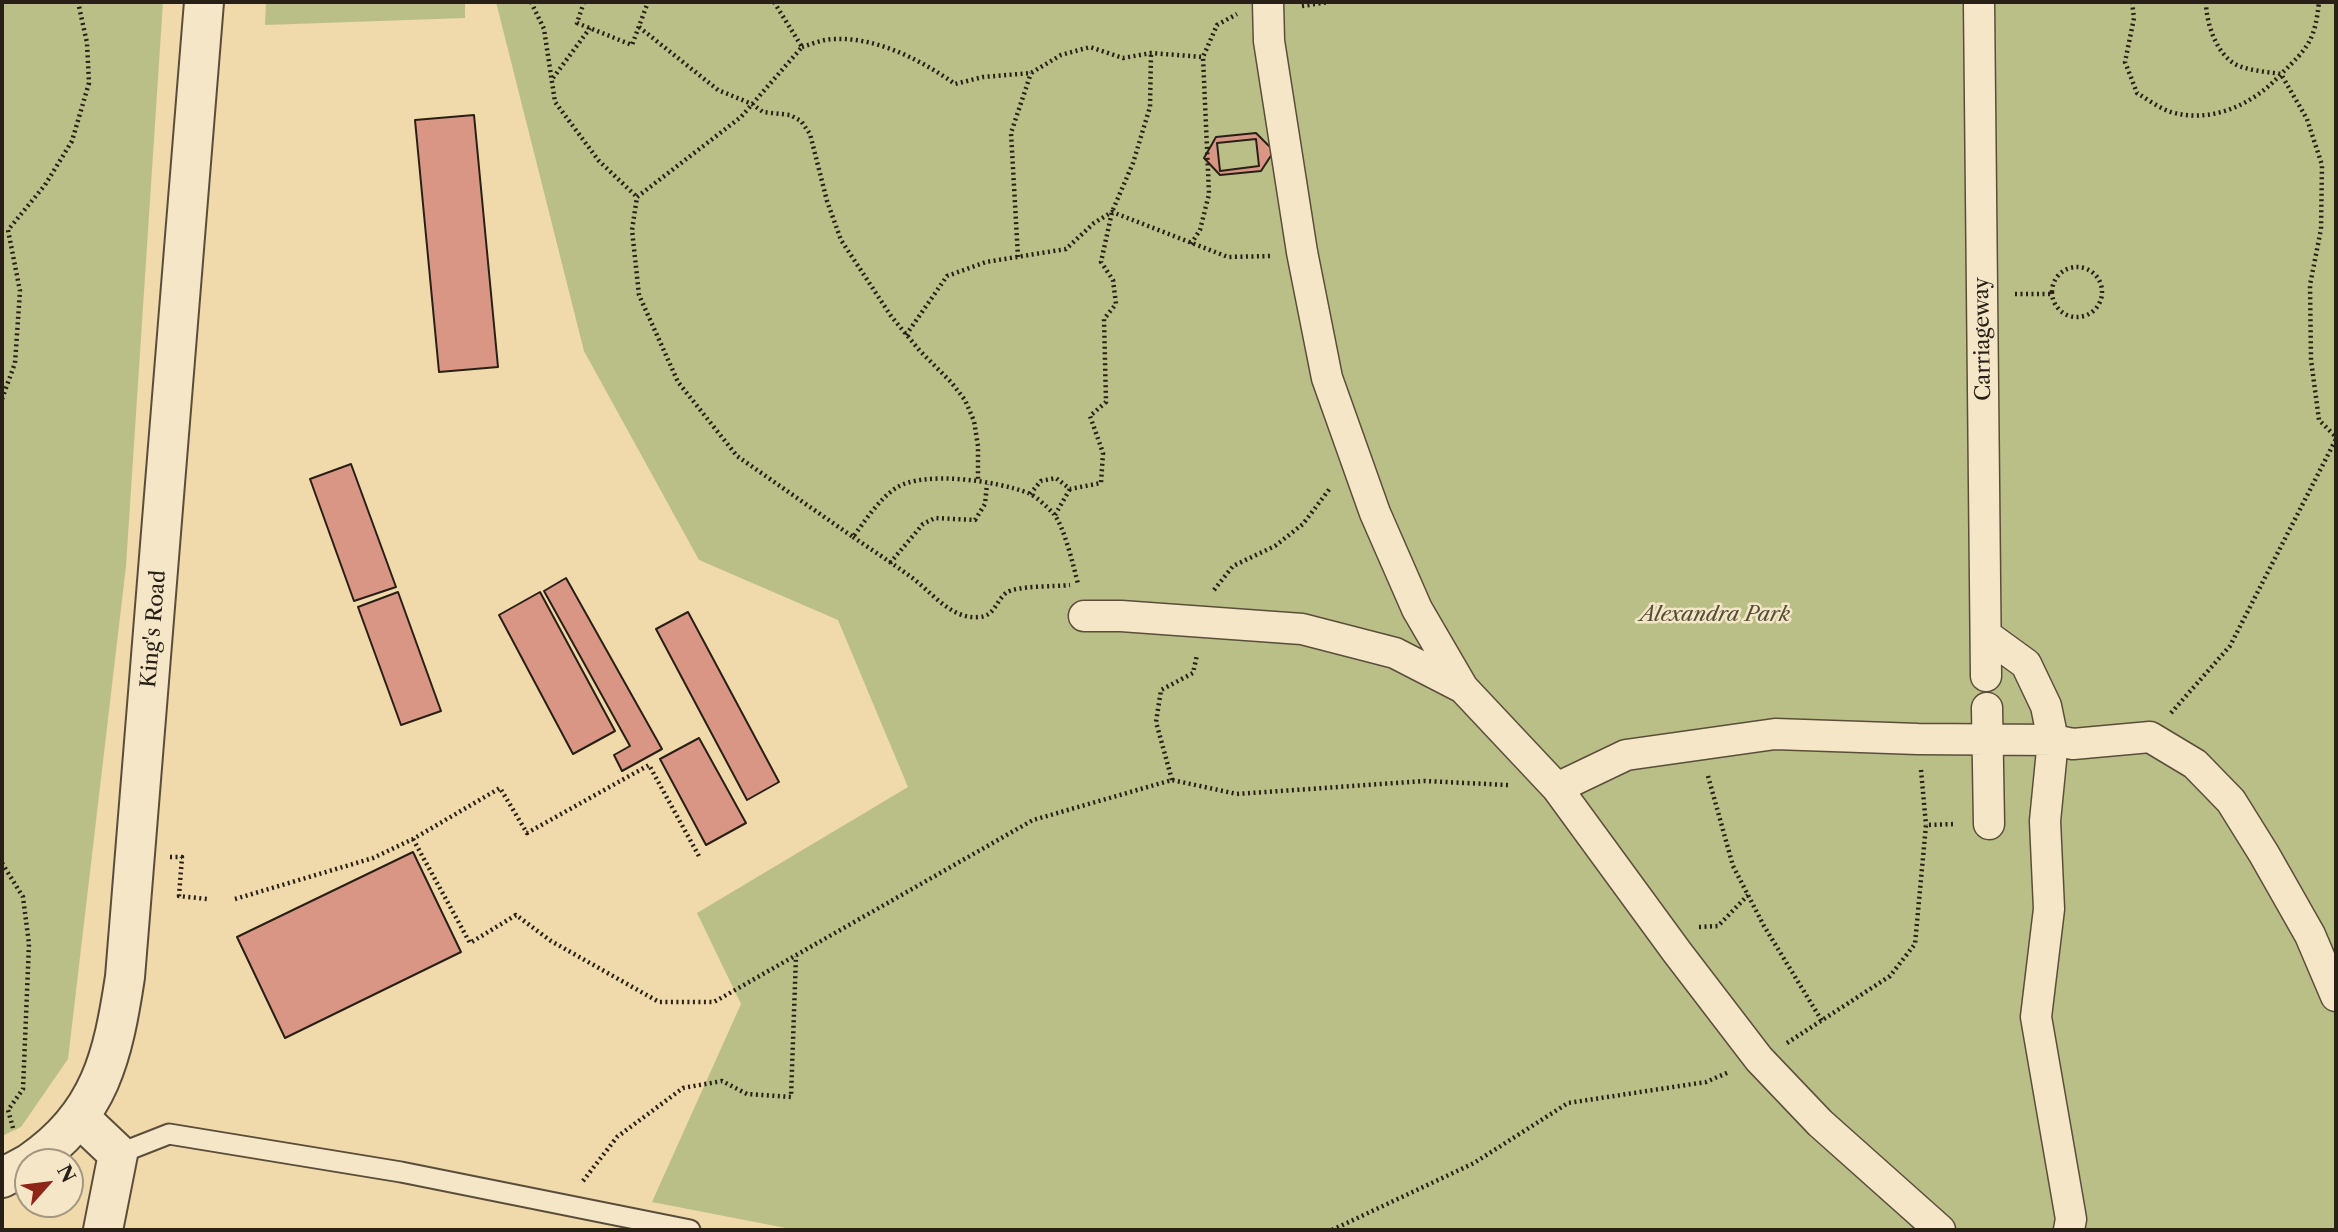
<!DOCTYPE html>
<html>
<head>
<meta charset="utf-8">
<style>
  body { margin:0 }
  #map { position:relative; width:2338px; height:1232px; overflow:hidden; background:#f0d9aa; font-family:"Libre Caslon Text",serif }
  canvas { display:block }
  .frame { position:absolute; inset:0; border:4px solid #282016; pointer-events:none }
  .north { position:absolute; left:14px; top:1148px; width:70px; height:70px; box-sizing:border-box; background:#f5e6c8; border:2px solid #a39781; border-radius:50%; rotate:62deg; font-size:19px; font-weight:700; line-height:28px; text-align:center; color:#282016 }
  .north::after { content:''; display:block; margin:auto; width:24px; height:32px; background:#8f2418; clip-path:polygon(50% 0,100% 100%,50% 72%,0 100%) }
</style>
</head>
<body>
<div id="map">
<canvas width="2338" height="1232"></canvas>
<div class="frame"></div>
<div class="north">N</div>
</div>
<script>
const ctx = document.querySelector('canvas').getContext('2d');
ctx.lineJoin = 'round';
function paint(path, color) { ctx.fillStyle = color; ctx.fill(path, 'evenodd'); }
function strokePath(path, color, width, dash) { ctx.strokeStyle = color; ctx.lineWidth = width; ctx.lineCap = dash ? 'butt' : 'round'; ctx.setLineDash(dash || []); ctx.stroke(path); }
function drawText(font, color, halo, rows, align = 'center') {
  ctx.font = font + ' "Libre Caslon Text",serif'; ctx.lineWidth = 5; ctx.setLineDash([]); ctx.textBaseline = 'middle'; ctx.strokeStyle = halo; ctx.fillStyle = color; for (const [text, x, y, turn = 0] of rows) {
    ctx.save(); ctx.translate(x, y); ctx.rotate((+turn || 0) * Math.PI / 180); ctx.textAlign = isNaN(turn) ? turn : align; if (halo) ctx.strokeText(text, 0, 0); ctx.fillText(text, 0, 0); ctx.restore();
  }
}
const green = new Path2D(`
  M2 2H163L126 566 68 1059 21 1127 2 1136Z
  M266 2H465V18L265 25Z
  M496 2H2336V1230H796L652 1202 741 1004 697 913 908 787 838 620 699 560 584 351Z`);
const building = new Path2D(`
  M474 115 498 367 439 372 415 120Z
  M1256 133 1274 151 1261 171 1220 175 1204 158 1216 137Z
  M1256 139 1259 166 1220 171 1217 143Z
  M351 464 396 587 354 601 310 479Z
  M566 578 662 749 622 771 614 755 630 746 544 591Z
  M398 592 441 711 401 725 358 607Z
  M540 592 615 731 573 754 499 615Z
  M688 612 779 782 747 800 656 629Z
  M699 738 746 823 706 845 660 759Z
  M413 852 461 952 285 1038 237 937Z`);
const path = new Path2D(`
  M531 2 544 29 555 102 599 161 637 197
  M584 2 577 23 632 45 648 2
  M774 2 802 47 741 117 637 197 632 230 639 295 678 382 737 456 853 537C865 521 879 499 896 488 923 470 998 481 1028 493 1036 496 1047 507 1053 513 1064 525 1074 568 1078 584
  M2132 2 2134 18 2125 62 2137 93C2147 99 2159 108 2171 112 2212 124 2254 104 2281 74L2307 119 2322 165 2321 229 2310 285 2311 360 2319 420 2336 437
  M2206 2C2206 24 2218 60 2242 67 2254 71 2268 72 2281 74 2308 48 2315 40 2319 2
  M1302 6 1329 2
  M639 27 718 90 752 104 763 112 790 115 801 121 810 134 827 201 841 240 891 316 920 351 951 382 965 400 974 421 978 446V482
  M802 47C812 44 823 39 834 39 877 37 921 60 955 84L983 77 1031 73 1061 55 1090 47 1123 58 1151 53 1203 57
  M553 78 590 28
  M1191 244 1200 230 1209 194 1203 57 1217 25 1237 14
  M1018 257 1011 133 1031 73
  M2052 292a25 25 0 1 1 50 0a25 25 0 1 1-50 0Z
  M2015 294H2052
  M906 335 947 276 986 262 1066 249 1094 223 1112 212 1228 257 1270 256
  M2 399 15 363 20 291 8 230 45 185 72 141 89 83 87 43 78 2
  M1030 494 1041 481 1056 478 1070 489 1101 483 1103 453 1090 416 1106 402 1104 319 1116 304 1113 280 1101 262 1112 212 1133 163 1150 107 1151 53
  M1055 515 1070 489
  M853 537C872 550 892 563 911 577 931 591 951 620 979 617 995 616 995 602 1006 593 1017 585 1054 587 1070 585
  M890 563 923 524 935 518 975 520 985 504 987 484
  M1214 590 1233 566 1275 546 1303 524 1331 487
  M2171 713 2230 646 2336 439
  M1921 770 1926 825
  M1708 776 1733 866 1764 926 1822 1021
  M1172 780 1156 722 1161 690 1193 673 1197 655
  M413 839 470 943 516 915 551 941 659 1002H714L1033 820 1172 780 1237 794 1424 781 1508 785
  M170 857H182L179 896 207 899
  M2 863 23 897 29 944 23 1089 8 1110 13 1128
  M235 899 373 858 413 839 500 788 527 833 649 765 700 858
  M1699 927 1718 926 1748 895
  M1787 1043 1890 976 1915 944 1926 825 1956 824
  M583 1181 617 1137 683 1088 722 1081 747 1094 791 1097 796 956
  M1332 1230 1474 1163 1568 1103 1706 1082 1729 1072`);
const service = new Path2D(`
  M118 1154 169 1134 401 1172 690 1230`);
const pedestrian = new Path2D(`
  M1268 2 1269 41 1302 252 1327 378 1375 513 1417 609 1463 688 1557 788 1677 952 1759 1059 1820 1123 1940 1230
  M1979 2 1986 676
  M1084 616H1121L1302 629 1395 653 1463 688
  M1986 635 2026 664 2046 706 2053 740 2045 821 2049 909 2036 1017 2071 1219 2069 1230
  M1987 708 1989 824
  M1557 788 1626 755 1775 734 1918 739 2053 740 2073 744 2150 737 2195 764 2231 801 2264 854 2310 935 2336 996`);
const minor = new Path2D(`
  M80 1118 118 1154 103 1230`);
const tertiary = new Path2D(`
  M31 1162C100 1115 113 1056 125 977L204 2
  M2 1178 28 1164`);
const streetNames = [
  ["Carriageway",1983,339,-91],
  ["King's Road",154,629,-85]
];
const parkNames = [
  ["Alexandra Park",1715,615]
];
paint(green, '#babf88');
paint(building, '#da9684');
strokePath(building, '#282016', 2);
strokePath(service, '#5a4e3b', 23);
strokePath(pedestrian, '#5a4e3b', 33);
strokePath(minor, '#5a4e3b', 42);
strokePath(tertiary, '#5a4e3b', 42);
strokePath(path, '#282016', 4.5, [2, 3.5]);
strokePath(service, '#f5e6c8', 19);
strokePath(pedestrian, '#f5e6c8', 30);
strokePath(minor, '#f5e6c8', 38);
strokePath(tertiary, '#f5e6c8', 38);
drawText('21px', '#282016', '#f5e6c8', streetNames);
drawText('italic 21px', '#545038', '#f5e6c8', parkNames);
</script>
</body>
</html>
